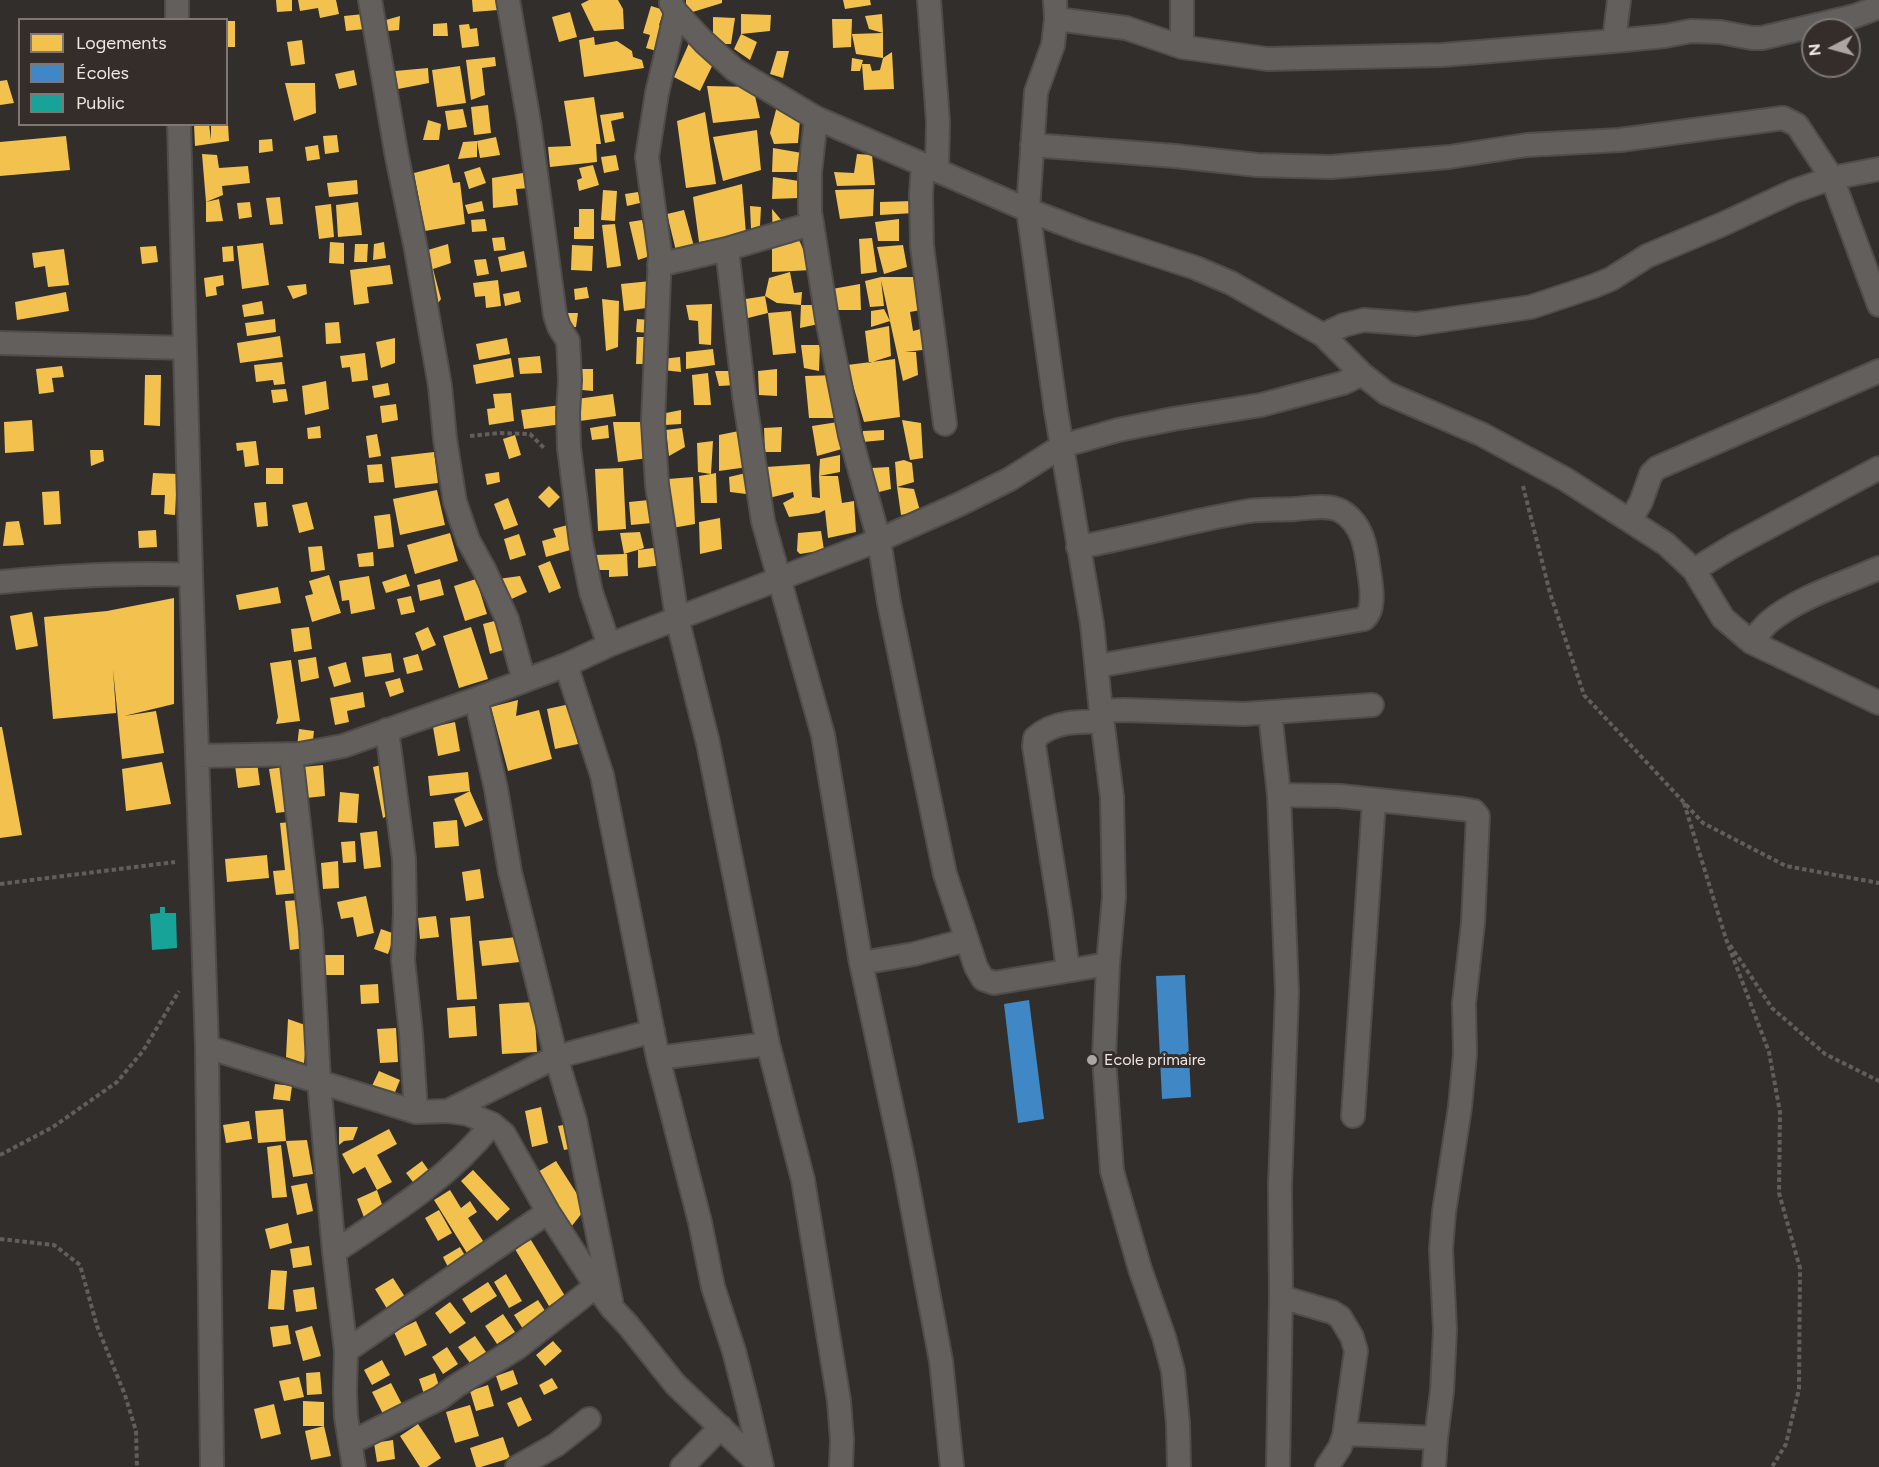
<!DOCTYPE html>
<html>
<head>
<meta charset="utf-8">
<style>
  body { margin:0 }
  #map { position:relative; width:1879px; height:1467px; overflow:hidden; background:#322e2c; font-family:Figtree,sans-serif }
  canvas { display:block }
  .legend { position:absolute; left:18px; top:18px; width:210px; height:108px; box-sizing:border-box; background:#352d29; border:2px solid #7e7774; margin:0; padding:8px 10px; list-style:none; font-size:18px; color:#ece6e4 }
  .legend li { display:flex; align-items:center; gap:12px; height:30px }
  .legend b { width:30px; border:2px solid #7e7774 }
  .north { position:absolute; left:1801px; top:18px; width:60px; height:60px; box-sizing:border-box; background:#352d29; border:2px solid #7e7774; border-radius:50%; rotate:264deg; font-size:16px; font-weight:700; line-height:24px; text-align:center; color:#ece6e4 }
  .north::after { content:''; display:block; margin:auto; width:21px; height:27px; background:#aba6a4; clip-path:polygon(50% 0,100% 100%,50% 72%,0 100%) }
</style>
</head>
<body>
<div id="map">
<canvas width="1879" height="1467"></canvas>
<ul class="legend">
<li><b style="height:16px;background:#f2c14e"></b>Logements</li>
<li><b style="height:16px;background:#3f88c5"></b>Écoles</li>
<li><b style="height:16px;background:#17a398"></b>Public</li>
</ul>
<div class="north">N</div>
</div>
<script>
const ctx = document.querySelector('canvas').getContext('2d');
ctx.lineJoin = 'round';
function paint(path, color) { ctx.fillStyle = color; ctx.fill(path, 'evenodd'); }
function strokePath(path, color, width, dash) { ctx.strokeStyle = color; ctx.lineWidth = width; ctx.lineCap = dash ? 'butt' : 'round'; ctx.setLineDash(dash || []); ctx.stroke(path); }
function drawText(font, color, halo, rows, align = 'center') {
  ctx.font = font + ' Figtree,sans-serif'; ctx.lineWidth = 6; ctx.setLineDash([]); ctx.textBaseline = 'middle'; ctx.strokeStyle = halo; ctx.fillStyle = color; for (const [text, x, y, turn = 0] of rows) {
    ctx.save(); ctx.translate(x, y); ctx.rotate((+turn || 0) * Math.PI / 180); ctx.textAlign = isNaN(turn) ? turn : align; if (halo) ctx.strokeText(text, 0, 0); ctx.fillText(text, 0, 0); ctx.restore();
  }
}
const homes = new Path2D(`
  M276 0H292V11L277 12Z
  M298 0H336L339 14 320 18 318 8 300 11Z
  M472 0H497L498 10 473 12Z
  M589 0H618L623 9 624 29 594 31 581 4Z
  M686 0H722V3L686 14Z
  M843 0H870L871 5 845 9Z
  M651 6 664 10 659 25 666 30 660 52 646 48 650 35 643 33Z
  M570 12 577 37 559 42 552 17Z
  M364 14 365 29 346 31 344 16Z
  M741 14 771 15 770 31 741 34 757 42 750 60 734 49 741 34Z
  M882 14 883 33 869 29 865 16Z
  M400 16 399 30 388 31 386 20Z
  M713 17 735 18 731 44H723L713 40Z
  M832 19H852L851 47 833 48Z
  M226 21H235V47H226Z
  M447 23 448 36H433V24Z
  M469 24 470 29 477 28 479 46 462 48 459 25Z
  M883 33V58L892 52 894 89 864 90 862 64H870L872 71 880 70 883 58 856 54 852 34Z
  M594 37 595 45 617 41 632 51 633 57 642 60 644 68 584 77 579 40Z
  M302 40 305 64 291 66 287 42Z
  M690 41 715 60 700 91 674 77Z
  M777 51H789L783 78 770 74Z
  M495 57 496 66 482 68 485 95 471 100 466 60Z
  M852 58 863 60 860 71H851Z
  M460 66 466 103 437 107 432 70Z
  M428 68 429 83 398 89 395 71Z
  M354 70 357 85 339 89 335 74Z
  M7 80 14 103 0 105V81Z
  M285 83H315L316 113 294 121Z
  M707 86 753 87 760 118 713 123Z
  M594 97 601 144H596L597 162 550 167 548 147 571 146 564 101Z
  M488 105 491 133 474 135 471 107Z
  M777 106 801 108 798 143 774 144 770 133Z
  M463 109 467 127 448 130 445 111Z
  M623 112 624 118 611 121 615 141 605 143 600 115Z
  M705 112 716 184 686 188 677 121Z
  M428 120 441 124 439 140H423Z
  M194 124H209L211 140V124H228L229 141 195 146Z
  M757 130 761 170 723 181 713 137Z
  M337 135 339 152 325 154 323 136Z
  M66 136 70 170 0 176V142Z
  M496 137 500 155 480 158 477 141V157L458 159 463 142 477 141Z
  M272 139 273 151 259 153V140Z
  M318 145 320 159 307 161 305 147Z
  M773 148 802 153 803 172H772Z
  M202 154 217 155 219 168 248 166 250 183 222 186 223 195 206 202Z
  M857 154 872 155 875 185 837 186 834 172 854 173Z
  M616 155 619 170 604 173 601 157Z
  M449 164 453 183 460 182 465 224 425 231 414 173Z
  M593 165 599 185 579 191 577 180 582 178 579 168Z
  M480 167 486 183 469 189 464 172Z
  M529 172 530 188 516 189 518 205 493 208 492 178Z
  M773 177 799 181V198L772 199Z
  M357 180 358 194 329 197 327 183Z
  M742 184 746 234 699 242 693 197Z
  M874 189 873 216 840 219 835 190Z
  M603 190 617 191 615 221 601 220Z
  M638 192 640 203 627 206 625 194Z
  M280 197 283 224 270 225 266 198Z
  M219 199 223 221 206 222V202Z
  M482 201 484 211 468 214 465 205Z
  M913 201 914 213 880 215V202Z
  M250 202 252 217 239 219 237 203Z
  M358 202 362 235 338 237 336 205Z
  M331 204 334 237 319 239 315 206Z
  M750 206 761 207 760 226 751 229Z
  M579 209H594V239H574V227H579Z
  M772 209 800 242 812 270 772 272V247L793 243 773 244Z
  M684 210 695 250 677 255 667 214Z
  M485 219 487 231 472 232 471 220Z
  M899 219V241H878L875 222Z
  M642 220 650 256 638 260 629 222Z
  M615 224 621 266 607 268 602 225Z
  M504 237 506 250 494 251 492 238Z
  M872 238 877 272 861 274 859 239Z
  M330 242 344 243V264L329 263Z
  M384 242 386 258 373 260 374 244Z
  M263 243 269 285 242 289 237 246Z
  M355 244H368L367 262H354Z
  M448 244 451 263 433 269 441 299 436 306 419 269 431 261 428 250Z
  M572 245 593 246 592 271 571 270Z
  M903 245 907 267 884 274 877 247Z
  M156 246 158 262 142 264 140 247Z
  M233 246 234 261 223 262 222 247Z
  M64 249 69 285 48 287 45 266 34 268 32 253Z
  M524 251 527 267 501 272 498 257Z
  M486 259 489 274 477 276 474 260Z
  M390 265 393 284 367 287 369 303 354 305 350 270Z
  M790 272 794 293 802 292 801 305 777 303 765 296 768 313 736 321 739 300 765 296 769 278Z
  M223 275 224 285 216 287 217 295 206 297 204 278Z
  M881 277H919L931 308 910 312 913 331 928 327 931 349 905 352H916L918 375 903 381 881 280 884 306 870 307 865 281Z
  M498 280 501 306 486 308 485 296 475 297 473 283Z
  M651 281 654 307 624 311 621 284Z
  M306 284 307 294 293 299 287 286Z
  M860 284 861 310H838L832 289Z
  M587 287 589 298 575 300 574 289Z
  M519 291 521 302 505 306 503 294Z
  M66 292 69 311 17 320 15 302Z
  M602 299 619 301 618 347 606 351Z
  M262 301 264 314 244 317 242 305Z
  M712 304 711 345 699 344 698 321 689 320 686 305Z
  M801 305H824L823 323 800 328Z
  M884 309 890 321 871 327V311Z
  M791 311 796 353 773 355 768 313Z
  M565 313H578L576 327 564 328Z
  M275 319 276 332 247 336 245 323Z
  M637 319 651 320 650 333 636 332Z
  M339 322 341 343 326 344 325 323Z
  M889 326 891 356 869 363 865 331Z
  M280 336 283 357 240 363 237 343Z
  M637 337H650L649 364H636Z
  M395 338V363L381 368 376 342Z
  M507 338 510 354 479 360 476 344Z
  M801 345H820L819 371 804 368Z
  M713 349 715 365 686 369V352Z
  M365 353 368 380 352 382 350 367 342 368 340 356Z
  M540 356 542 373 520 374 518 358Z
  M680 357 681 372 663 370 662 359Z
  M511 358 514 377 476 384 473 365Z
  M895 359 900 417 864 422 847 365Z
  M282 362 285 384 274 385 273 380 256 382 254 365Z
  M62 366 64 377 52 378 54 392 39 394 36 369Z
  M582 369H593V391L582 390Z
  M777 369V396L759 395 758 371Z
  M715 371H735L737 385 719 386Z
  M708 373 711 405H694L692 375Z
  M145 375H161L160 426 144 425Z
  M838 375 847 418H809L805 376Z
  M326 381 329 409 305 415 302 386Z
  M388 383 390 395 374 398 372 386Z
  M286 389 288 401 273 403 271 390Z
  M511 393 514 421 489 425 487 409 495 408 493 394Z
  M613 394 616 416 580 421 577 399Z
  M396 404 398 420 382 423 380 406Z
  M561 405 563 424 524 429 521 410Z
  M681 410V424L665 425 666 413Z
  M32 420 34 451 5 453 4 422Z
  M902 420 921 423 923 458 910 460Z
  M613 422H647L648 458 618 462Z
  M838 422 849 447 817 456 812 426Z
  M608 425 609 438 592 440 590 428Z
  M320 426 321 438 308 439 307 428Z
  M782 427 781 452H765L764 428Z
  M682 428 685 447 669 456 666 430Z
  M744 430 748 467 719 471V435Z
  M884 430V440L863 442V431Z
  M377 434 381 456 369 458 366 436Z
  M515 435 521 455 509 459 503 439Z
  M256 441 259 465 245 467 243 450 237 451 236 443Z
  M713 441 711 474 716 473 717 503H701L699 476 711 474 698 472 697 443Z
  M90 450H103L104 461 91 466Z
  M434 452 438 483 395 488 391 457Z
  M840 455V472L819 476H838L842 503 854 501 856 532 828 538 825 510 819 513 789 517 783 503 794 497 793 492 769 498 766 467 810 464 812 497 820 498 819 476 820 459Z
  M904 460 912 463 914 482 897 487 914 489 920 511 901 515 897 487 895 462Z
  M382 464 384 482 369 483 367 465Z
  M889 467 891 489 875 493 872 468Z
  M266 468H283V484H266Z
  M623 468 626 529 598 531 595 469Z
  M499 472 500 482 487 485 485 474Z
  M750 472 754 495 730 492 729 477Z
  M153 473 177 474 175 515 164 514 165 495H151Z
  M693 477 695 524 672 528 668 479Z
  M549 486 560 497 549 508 538 497Z
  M437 490 445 525 400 535 393 499Z
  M59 491 61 524 44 525 42 492Z
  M508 498 518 525 504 530 494 504Z
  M649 500 652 523 631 525 629 502Z
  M266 502 268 526 257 527 254 503Z
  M307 502 314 529 299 533 292 505Z
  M390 514 394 547 378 549 374 516Z
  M720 518 722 549 700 554 699 522Z
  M19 521 24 545 3 546 6 522Z
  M571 524 577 548 546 557 542 541 556 537 553 529Z
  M156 530 157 547 139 548 138 531Z
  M821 531 824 550 800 554 797 551 798 533Z
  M640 532 644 548 624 554H627L628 576 609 577V570H595L594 555 624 554 620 533Z
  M450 533 458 561 415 574 407 545Z
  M519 534 526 555 510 560 504 539Z
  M322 546 325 570 311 572 308 547Z
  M661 547 663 565 638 568V550Z
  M373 552 374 566 359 567 357 554Z
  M550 561 561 588 549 593 538 566Z
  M406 574 410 586 386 593 382 582Z
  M329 575 341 613 312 622 305 596 313 594 309 581Z
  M369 576 375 609 351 614 349 600 342 601 339 581Z
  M520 576 527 592 507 601 498 579Z
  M440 579 444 595 420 601 417 585Z
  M476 579 487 614 465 621 454 586Z
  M278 587 281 603 239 610 236 595Z
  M411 596 415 612 401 615 397 599Z
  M174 598V704L124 716 156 711 164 753 122 759 113 669 116 713 53 719 44 617 107 611Z
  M32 612 38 646 16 650 10 616Z
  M498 620 506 649 490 654 483 624Z
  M309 627 312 649 294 652 291 629Z
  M428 627 436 645 422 651 415 633Z
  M471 627 488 679 459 688 443 636Z
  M391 653 394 672 365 677 362 657Z
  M418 654 423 670 407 674 403 658Z
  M316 657 319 678 301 682 298 660Z
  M291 660 300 721 276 724 278 717 270 663Z
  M346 662 351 682 334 687 328 667Z
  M400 678 404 692 390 697 385 682Z
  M363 692 365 707 347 711 349 722 335 725 330 698Z
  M518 700 516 716 539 710 552 759 508 771 491 707Z
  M570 704 578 744 555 749 547 709Z
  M455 722 460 751 438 756 433 727Z
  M0 727H2L22 835 0 838Z
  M299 729 314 731 312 749 297 747Z
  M162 762 171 804 126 811 122 769Z
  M257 762 260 785 238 788 235 765Z
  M323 765 325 796 306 798 303 767Z
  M381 765 391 814 383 818 373 767Z
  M285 767 292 811 276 813 269 769Z
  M468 772 470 791 483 820 465 827 454 799 470 791 430 796 428 776Z
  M340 792 359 794 357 823 338 822Z
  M457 820 459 846 435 848 433 822Z
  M290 822 298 893 276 895 273 871 285 870 280 823Z
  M377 831 381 867 364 869 360 833Z
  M355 841 356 862 343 863 341 842Z
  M267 855 269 878 227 882 225 859Z
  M338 861 339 888 323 889 321 863Z
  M480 869 484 898 466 901 462 872Z
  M366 896 374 933 357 937 353 917 341 919 337 902Z
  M300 900 305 948 290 950 285 901Z
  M436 916 439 937 420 939 418 918Z
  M470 916 477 999 457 1000 450 918Z
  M381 929 395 934 388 954 374 949Z
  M517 937 520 962 482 966 479 941Z
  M325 955H344V975H325Z
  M378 984 379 1003 361 1004 360 985Z
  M534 1002 537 1052 502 1054 499 1004Z
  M475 1006 477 1036 449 1038 447 1008Z
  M288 1019 308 1026 304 1063 286 1057Z
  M396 1028 398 1062 380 1063 377 1029Z
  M379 1071 400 1080 393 1097 371 1088Z
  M275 1084 292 1086 290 1101 273 1099Z
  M541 1107 548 1143 532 1147 525 1111Z
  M283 1109 286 1141 258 1143 255 1111Z
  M249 1121 252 1139 226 1143 223 1125Z
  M568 1124 574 1148 564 1150 558 1126Z
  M339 1127H358L353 1140 344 1141 339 1145Z
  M389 1129 397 1144 377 1155 392 1182 377 1190 365 1167 353 1174 342 1154Z
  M307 1140 313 1174 293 1177 286 1141Z
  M281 1145 287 1197 272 1198 267 1147Z
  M422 1161 432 1175 416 1186 406 1173Z
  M556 1161 586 1208 571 1227 536 1173Z
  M473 1170 510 1209 497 1221 461 1181Z
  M307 1183 313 1211 297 1215 291 1186Z
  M377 1190 385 1213 365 1220 357 1199Z
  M450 1190 461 1208 470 1201 477 1212 468 1218 487 1247 470 1258 434 1200Z
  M439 1210 452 1233 438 1241 425 1218Z
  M288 1223 292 1243 270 1249 265 1229Z
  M531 1240 565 1296 549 1306 515 1249Z
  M309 1246 312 1265 293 1268 290 1249Z
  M460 1247 467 1259 449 1269 443 1257Z
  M271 1270 287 1271 284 1310 268 1309Z
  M506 1274 522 1301 509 1308 494 1282Z
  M393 1278 407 1300 389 1312 375 1289Z
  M488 1282 497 1296 471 1313 462 1299Z
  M314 1287 317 1309 296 1312 293 1290Z
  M538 1300 549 1317 525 1332 514 1315Z
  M450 1302 466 1323 450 1334 435 1313Z
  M503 1314 515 1332 497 1344 485 1326Z
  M416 1321 427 1345 405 1356 394 1332Z
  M288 1325 291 1344 273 1347 270 1327Z
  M312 1326 321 1356 303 1361 295 1331Z
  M475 1336 486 1352 470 1363 458 1347Z
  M553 1341 562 1351 545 1366 536 1355Z
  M447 1347 458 1364 443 1374 432 1357Z
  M382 1360 390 1375 372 1385 364 1370Z
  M513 1370 518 1384 501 1391 496 1376Z
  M320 1372 322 1394 307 1395 306 1373Z
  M435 1373 440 1389 424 1394 419 1379Z
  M299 1377 304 1397 284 1401 279 1381Z
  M552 1378 558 1388 544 1395 539 1385Z
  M391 1383 404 1408 385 1418 372 1392Z
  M488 1385 494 1406 476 1411 470 1391Z
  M521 1397 532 1420 518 1427 507 1403Z
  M303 1401 324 1402V1426L331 1456 311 1460 305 1431 324 1426H303Z
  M274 1404 281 1434 261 1439 254 1409Z
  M470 1405 479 1436 455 1443 446 1412Z
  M418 1424 441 1458 427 1467H420L400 1436Z
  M503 1437 510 1458 481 1467H476L470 1448Z
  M393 1440 395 1459 377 1462 374 1443Z`);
const schools = new Path2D(`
  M1185 975 1191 1097 1162 1099 1156 976Z
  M1029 1000 1044 1119 1018 1123 1004 1004Z`);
const public = new Path2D(`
  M160 907H165V913H176L177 948 152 950 150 914 160 913Z`);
const path = new Path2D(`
  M470 436 500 433 530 434 544 448
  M1523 486 1550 593 1584 695 1703 823 1786 866 1879 883
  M1684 803 1726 939
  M0 884 175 862
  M1726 939 1769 1052 1780 1112 1779 1193 1800 1268 1799 1389 1786 1444 1772 1467
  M1730 945 1772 1008 1825 1054 1879 1081
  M0 1155 53 1127 117 1082 143 1051 179 991
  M0 1239 54 1245 80 1265 97 1326 125 1395 136 1431 137 1467`);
const street = new Path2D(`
  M177 0V20
  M370 0 397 157 415 244 440 386 445 439 455 502 468 540 484 569 507 619 524 680
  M508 0 529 122 555 315 559 327 568 341 570 380 568 413 569 448 581 542 591 592 609 645
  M929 0 938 122 937 170
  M1055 0 1056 19 1053 45 1036 92 1028 210 1056 411 1092 624 1101 711 1112 797 1114 897 1108 964 1104 1058 1112 1171 1140 1269 1164 1337 1173 1371 1178 1424 1179 1467
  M671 3 676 12 704 42 735 70 816 118 1028 210 1083 231 1196 268 1231 283 1323 335 1362 374 1386 393 1481 434 1565 479 1666 544 1694 570 1723 618 1751 642 1879 703
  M676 12 657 93 647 157 660 254 653 422 657 485 677 618 708 743 768 1044 803 1180 839 1401 842 1440 841 1467
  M1056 19 1126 28 1182 47 1267 59 1442 55 1614 41 1665 36 1691 31 1720 32 1752 38H1762L1855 16 1879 7
  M1614 41 1619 0
  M1182 47V0
  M816 118 810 173V211L827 319 850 435 879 540 889 603 945 874 976 967 983 979 994 983 1108 964
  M179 124 191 575 207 1047 212 1467
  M1032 145 1175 156 1257 165 1331 167 1449 157 1527 145 1620 140 1783 118 1797 125 1832 178 1879 305
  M923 164 921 194 922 246 945 424
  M727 249 811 224
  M659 265 727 249 744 395 763 521 823 735 861 963 904 1164 941 1361 952 1467
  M1323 335 1344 325 1364 320 1416 324 1531 307 1594 286 1611 279 1647 256 1723 224 1794 191 1832 178 1879 169
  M0 343 185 348
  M1630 520 1641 502 1651 474 1657 468 1879 371
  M1078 547C1136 537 1192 520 1249 511 1265 509 1280 510 1295 509 1309 508 1328 504 1341 511 1363 524 1366 548 1369 571 1371 585 1376 609 1364 619L1097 666
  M1694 570 1733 546 1879 468
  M0 582C63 576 127 572 191 575
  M1751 642C1757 635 1763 627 1770 621 1801 596 1843 584 1879 568
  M566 665 602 775 658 1058 700 1222 713 1287 734 1351 749 1410 762 1467
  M476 699 496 789 510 872 556 1057 575 1120 611 1301
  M1101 711 1124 710 1244 714 1372 705
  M1270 713 1279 795 1287 992 1280 1186 1281 1297 1278 1467
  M387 730 404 859 405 912 403 960 411 1034 416 1112
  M291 755 311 930 319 1081 334 1252 346 1351 345 1392 346 1417 354 1467
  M197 756 300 754 343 746 476 699 566 665 609 645 879 540 960 504 1010 479 1062 446 1118 430 1173 419 1261 405 1343 383 1362 374
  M1279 795 1340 796 1462 809 1474 811 1478 816 1473 923 1464 1003 1465 1054 1460 1107 1444 1212 1441 1249 1445 1330 1442 1391 1436 1438 1434 1467
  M861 963 914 954 967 940
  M1068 970 1061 917 1034 746 1035 738C1053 721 1080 721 1102 722
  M207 1047 416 1112 448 1111 468 1114 492 1124 504 1134 548 1212 596 1286 612 1308 628 1325 675 1384 762 1467
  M658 1058 768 1044
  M448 1111 556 1057 653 1031
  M1353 1116 1374 801
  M334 1252C391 1214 449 1178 492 1124
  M1281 1297 1332 1312 1340 1317 1352 1337 1356 1351 1344 1436
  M346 1351 548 1212
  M350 1443 440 1398 456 1386 517 1348 596 1286
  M517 1467 556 1445 589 1419
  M682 1467 721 1427
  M1327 1467 1340 1447 1344 1436 1348 1434 1436 1438`);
const markers = [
  [1092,1060,6,"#aba6a4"]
];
const poiNames = [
  ["Ecole primaire",1104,1060]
];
paint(homes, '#f2c14e');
paint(schools, '#3f88c5');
paint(public, '#17a398');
strokePath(street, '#504c4a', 26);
strokePath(path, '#615e5c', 4, [4.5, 3]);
strokePath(street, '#625f5d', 22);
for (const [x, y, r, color] of markers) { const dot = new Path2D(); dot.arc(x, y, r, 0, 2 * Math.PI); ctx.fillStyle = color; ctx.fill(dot); strokePath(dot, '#352d29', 2); }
drawText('16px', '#ece6e4', '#352d29', poiNames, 'left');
</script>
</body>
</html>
